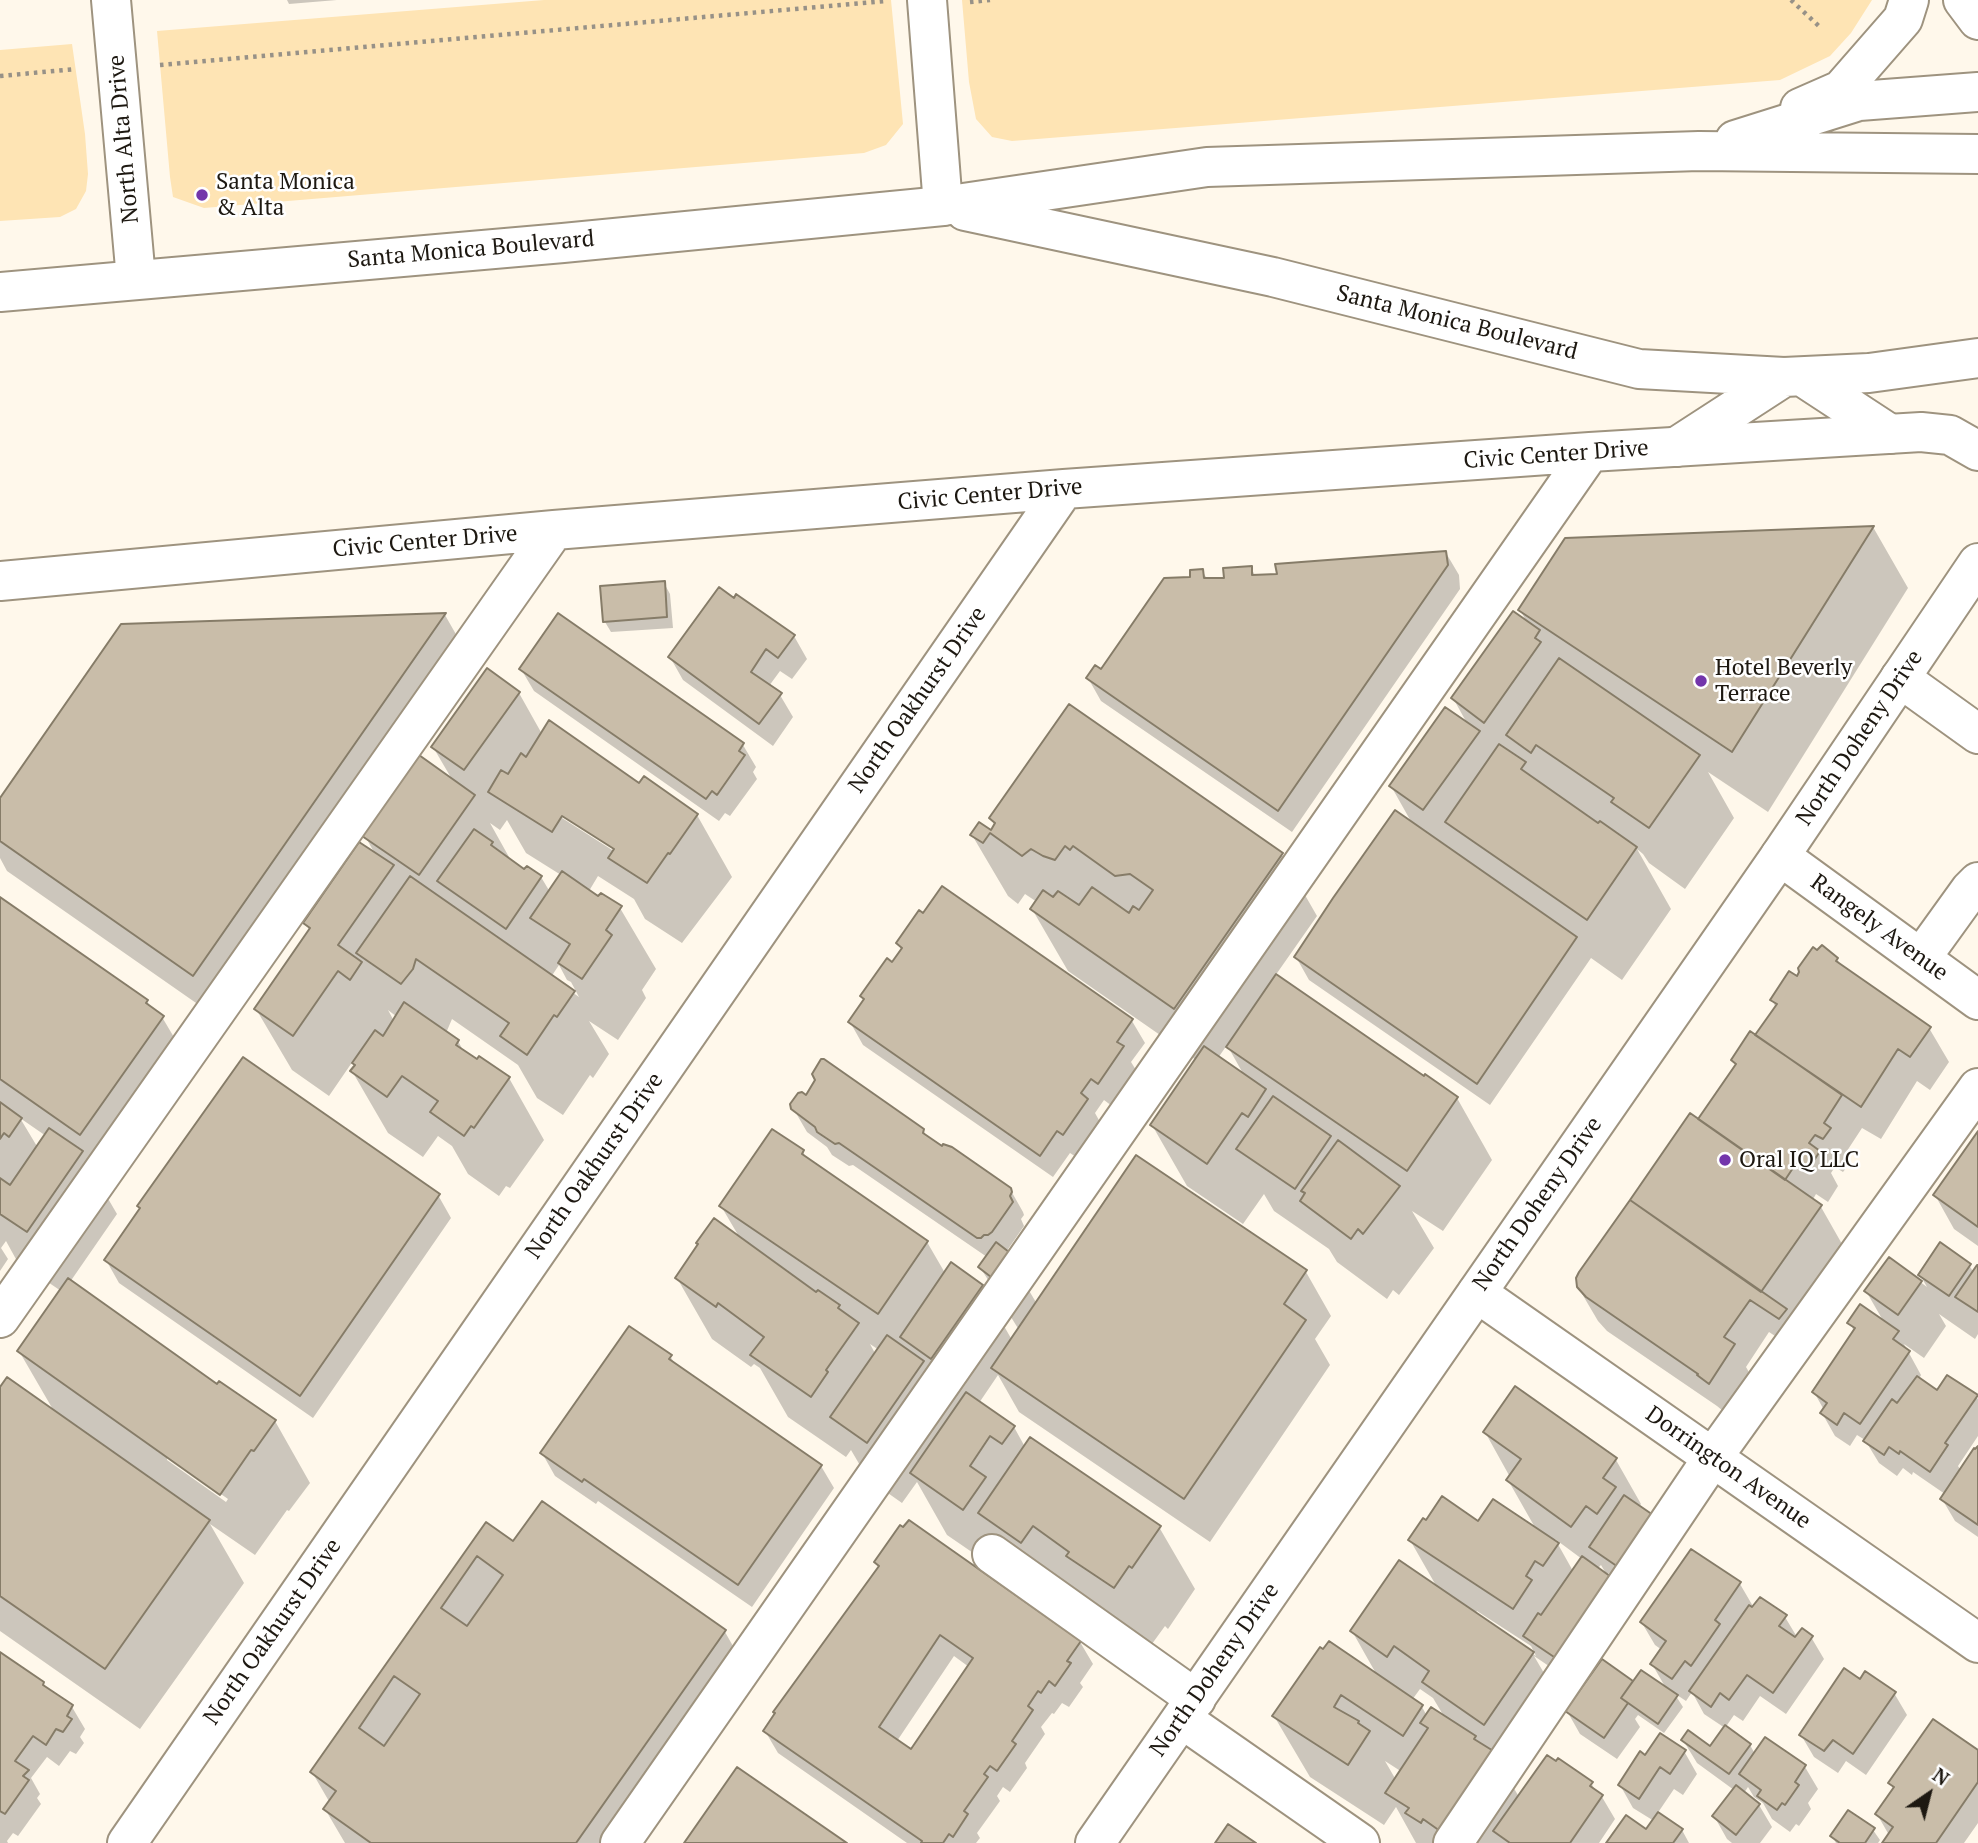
<!DOCTYPE html>
<html>
<head>
<meta charset="utf-8">
<style>
  body { margin:0 }
  #map { position:relative; width:1978px; height:1843px; overflow:hidden; background:#fff8eb; font-family:"PT Serif",serif }
  canvas { display:block }
  .north { position:absolute; left:1894px; top:1759px; width:70px; height:70px; -webkit-text-stroke:5px #fff; paint-order:stroke; rotate:35deg; font-size:19px; font-weight:700; line-height:28px; text-align:center; color:#1d1811 }
  .north::after { content:''; display:block; margin:auto; width:24px; height:32px; background:#1d1811; clip-path:polygon(50% 0,100% 100%,50% 72%,0 100%) }
</style>
</head>
<body>
<div id="map">
<canvas width="1978" height="1843"></canvas>
<div class="north">N</div>
</div>
<script>
const ctx = document.querySelector('canvas').getContext('2d');
ctx.lineJoin = 'round';
function paint(path, color) { ctx.fillStyle = color; ctx.fill(path, 'evenodd'); }
function strokePath(path, color, width, dash) { ctx.strokeStyle = color; ctx.lineWidth = width; ctx.lineCap = dash ? 'butt' : 'round'; ctx.setLineDash(dash || []); ctx.stroke(path); }
function drawText(font, color, halo, rows, align = 'center') {
  ctx.font = font + ' "PT Serif",serif'; ctx.lineWidth = 5; ctx.setLineDash([]); ctx.textBaseline = 'middle'; ctx.strokeStyle = halo; ctx.fillStyle = color; for (const [text, x, y, turn = 0] of rows) {
    ctx.save(); ctx.translate(x, y); ctx.rotate((+turn || 0) * Math.PI / 180); ctx.textAlign = isNaN(turn) ? turn : align; if (halo) ctx.strokeText(text, 0, 0); ctx.fillText(text, 0, 0); ctx.restore();
  }
}
const green = new Path2D(`
  M544 0H891L903 124 886 145 864 153 204 208 173 197 170 177 157 31Z
  M962 0H1872L1851 33 1830 56 1780 80 1012 141 992 137 976 119 969 82Z
  M72 44 85 134 88 174 86 191 76 209 60 217 0 221V50Z`);
const shadow = new Path2D(`
  M287 0H337L289 4Z
  M1873 527 1908 588 1768 812 1708 772 1734 818 1685 889 1649 863 1643 854 1637 849 1671 909 1622 980 1591 958 1490 1105 1309 980 1296 957 1413 825 1391 786 1468 725 1453 698 1528 624 1520 610Z
  M1446 553 1459 575 1460 589 1292 832 1101 701 1088 678 1101 671 1192 578 1202 571 1208 580 1226 579 1251 568 1256 577Z
  M664 583 670 594 673 628 611 632 605 622Z
  M445 615 470 659 219 1019 7 871 0 858V801L122 625Z
  M559 616 743 745 756 767 753 772 757 779 730 816 725 813 719 821 534 691 521 669Z
  M794 636 807 659 792 679 780 671 769 686 780 695 793 717 773 746 683 680 670 657Z
  M519 693 542 734 697 815 732 877 682 943 645 919 634 899 598 876 589 891 620 908 656 969 642 990 646 998 618 1040 589 1021 609 1054 593 1078 590 1075 563 1115 537 1098 518 1065 452 1019 446 1033 458 1041 465 1054 509 1078 544 1140 510 1188 506 1186 499 1196 468 1174 452 1146 438 1136 423 1157 388 1133 352 1071 356 1066 353 1061 329 1096 292 1070 256 1009 310 931 305 923 375 854 365 836 453 781 433 747ZM562 813 622 852 620 855 562 818ZM507 820 526 853 561 875 550 892 541 877 527 868 525 871 508 859 509 857 490 823 500 830ZM559 965 567 980 571 982 579 997 551 977ZM388 1010 397 1017 394 1021Z
  M1069 706 1282 855 1317 916 1275 976 1457 1098 1492 1160 1443 1231 1412 1211 1434 1248 1399 1295 1393 1290 1387 1299 1337 1262 1329 1249 1274 1211 1264 1194 1243 1224 1187 1186 1152 1125 1196 1060 1068 971 1032 909 1037 902 1025 894 1018 904 1008 896 972 835 991 832 995 826 991 818ZM1227 1045 1245 1077 1218 1058Z
  M0 899 147 1001 151 1009 162 1017 188 1061 89 1166 117 1214 70 1282 218 1386 275 1421 310 1483 289 1511 287 1510 255 1555 210 1524 244 1583 140 1729 0 1631V1390L55 1413 19 1351 61 1291 17 1261 6 1241 1 1248 8 1259 0 1271ZM20 1118 46 1136 38 1148ZM167 1456 228 1499 226 1502 167 1460Z
  M898 943 1132 1021 1145 1043 1131 1062 1136 1070 1112 1106 1104 1100 1095 1113 1100 1122 1076 1157 1070 1153 1053 1177 863 1045 850 1022 865 1001 862 996 893 965 902 951Z
  M1837 959 1842 967 1929 1028 1949 1062 1930 1090 1917 1081 1881 1139 1862 1128 1845 1154 1850 1163 1843 1172 1835 1167 1831 1173 1838 1186 1828 1202 1816 1194 1812 1201 1821 1207 1846 1251 1799 1352 1769 1332 1746 1367 1753 1379 1729 1416 1717 1406 1607 1331 1598 1321 1578 1287 1699 1121 1737 1067 1733 1060 1756 1038 1776 1008 1772 1000 1797 978Z
  M793 1108 923 1130 928 1139 1010 1189 1023 1212 1024 1215 1021 1219 1024 1226 1006 1252 1037 1304 1137 1157 1306 1272 1331 1316 1315 1339 1330 1365 1210 1542 1019 1412 998 1375 979 1403 1014 1427 1025 1447 1159 1527 1195 1589 1168 1629 1165 1626 1149 1648 998 1570 947 1535 917 1482 902 1503 868 1479 851 1450 846 1457 788 1417 760 1368 754 1364 751 1367 712 1339 677 1278 741 1240 721 1206 803 1152 808 1161 927 1242 945 1273 981 1286 1012 1340 1019 1330 980 1267 987 1257 853 1165 849 1166 832 1155 827 1147 807 1132ZM870 1344 879 1350 876 1355Z
  M1978 1134V1246L1954 1229 1935 1195Z
  M438 1195 451 1218 313 1418 119 1283 106 1260Z
  M1889 1259 1927 1287 1920 1275 1969 1265 1974 1273 1978 1268V1334L1975 1339 1939 1314 1946 1326 1924 1358 1904 1344 1921 1375 1919 1379 1938 1393 1976 1397 1978 1399V1436L1958 1466 1961 1471 1978 1449V1537L1955 1521 1942 1499 1945 1494 1913 1472 1912 1475 1903 1468 1897 1476 1879 1463 1865 1440 1857 1435 1850 1446 1835 1436 1822 1413 1824 1410 1814 1392 1855 1332 1849 1323 1885 1324 1866 1291Z
  M670 1356 677 1367 821 1466 834 1488 752 1607 598 1501 596 1504 555 1476 542 1453Z
  M1485 1432 1616 1460 1641 1504 1639 1507 1634 1590 1608 1573 1625 1603 1571 1681 1534 1656 1558 1697 1497 1759 1519 1797 1591 1783 1597 1793 1602 1797 1615 1819 1599 1843H1416L1396 1807 1384 1825 1310 1777 1274 1716 1378 1677 1352 1631 1438 1589 1410 1540 1478 1523 1537 1531 1508 1480 1510 1477ZM1555 1539 1582 1559 1573 1571ZM1601 1565 1608 1577 1597 1569ZM1477 1611 1531 1646 1536 1656 1475 1614ZM1420 1689 1433 1698 1445 1718 1427 1716 1422 1707 1412 1700ZM1385 1761 1402 1772 1396 1780Z
  M486 1524 513 1543 725 1632 750 1676 632 1843H345L325 1809 330 1803 312 1772Z
  M876 1562 1080 1642 1093 1664 1080 1683 1083 1687 1069 1707 1062 1703 1054 1714 1052 1713 1041 1727 1045 1734 1025 1763 1027 1768 1010 1792 1003 1787 997 1796 1000 1801 977 1833 980 1838 976 1843H907L778 1753 765 1731 879 1568ZM954 1656 969 1667 912 1751 897 1741Z
  M1740 1584 1754 1608 1785 1617 1797 1637H1811L1824 1659 1786 1714 1760 1696 1743 1721 1734 1715 1725 1728 1750 1745 1755 1754 1805 1767 1818 1789 1808 1803 1811 1809 1799 1826 1796 1824 1790 1832 1772 1819 1763 1803 1754 1797 1748 1787 1744 1793 1759 1805 1772 1827 1760 1843H1732L1727 1839 1714 1816 1734 1790 1697 1763 1683 1740 1711 1748 1725 1728 1704 1714 1692 1692 1686 1701 1674 1693 1683 1707 1664 1733 1638 1715 1635 1719 1640 1727 1617 1759 1580 1734 1567 1711 1602 1661 1634 1684 1667 1690 1652 1664 1662 1650 1655 1645 1642 1623Z
  M0 1654 43 1684 46 1690 72 1707 85 1729 80 1737 84 1743 76 1754 70 1751 59 1766 47 1757 31 1778 40 1794 37 1798 41 1804 18 1836 13 1833 7 1841 8 1843H0Z
  M1860 1681 1894 1693 1907 1715 1866 1775 1846 1761 1838 1773 1814 1757 1801 1735Z
  M1684 1751 1697 1774 1683 1795 1674 1789 1657 1814 1682 1830 1689 1843H1608L1647 1832 1654 1821 1633 1808 1620 1785 1646 1758Z
  M1978 1752V1823L1964 1843H1884L1889 1835 1877 1814 1894 1790 1890 1783Z
  M1873 1830 1880 1840 1878 1843H1836L1832 1836Z`);
const building = new Path2D(`
  M1874 526 1732 752 1518 610 1565 538Z
  M1446 551 1448 565 1278 811 1086 678 1095 665 1101 669 1164 578 1190 577V570L1203 569 1204 578H1224L1223 568 1252 566V575L1277 574 1275 564Z
  M665 581 667 617 603 622 600 586Z
  M719 587 734 598 736 594 795 635 778 658 766 649 751 672 782 693 759 724 668 657Z
  M1513 611 1540 630 1535 638 1541 642 1484 723 1451 698Z
  M446 613 193 976 0 841V798L121 624Z
  M558 613 744 743 739 751 745 755 717 795 712 791 706 799 519 669Z
  M1559 658 1700 755 1649 828 1611 802 1614 798 1536 745 1531 753 1506 735Z
  M487 668 520 692 464 770 431 747Z
  M1069 704 1283 853 1174 1009 1030 909 1043 890 1053 897 1058 891 1079 905 1092 887 1129 913 1133 906 1139 910 1153 890 1130 874 1115 876 1073 846 1070 850 1065 846 1055 860 1043 856 1031 849 1022 856 990 833 983 843 970 835 979 822 991 830 995 823 989 818Z
  M1445 707 1480 731 1423 810 1389 786Z
  M549 720 639 783 644 776 698 814 670 854 668 853 647 883 608 858 614 849 562 816 552 832 488 792 501 770 508 774 521 753 526 757Z
  M1499 744 1526 762 1521 769 1598 823 1600 821 1637 847 1587 920 1445 822Z
  M419 755 475 795 419 875 362 836Z
  M1395 810 1577 937 1477 1084 1294 957 1333 898Z
  M474 829 493 842 491 845 524 869 527 866 542 876 506 929 437 881Z
  M359 842 394 865 338 945 362 962 350 980 338 971 293 1036 254 1009 310 928 303 923Z
  M562 871 598 896 601 893 622 906 606 930 612 935 582 979 558 963 570 944 530 918Z
  M410 876 575 991 557 1017 554 1015 527 1055 500 1036 509 1023 416 959 413 969 401 984 356 953Z
  M942 886 1133 1019 1117 1042 1124 1046 1098 1084 1091 1079 1081 1093 1088 1099 1063 1135 1057 1131 1040 1156 848 1022 864 999 860 996 887 958 892 962 902 948 896 943 919 910 923 913Z
  M0 897 148 1000 146 1003 164 1016 80 1135 0 1079Z
  M1822 945 1838 958 1836 961 1931 1027 1910 1057 1898 1049 1861 1107 1755 1035 1777 1004 1770 1000 1789 971 1797 976 1799 972 1798 968 1813 947 1817 950Z
  M1276 974 1424 1076 1425 1074 1458 1097 1407 1171 1226 1047Z
  M404 1002 459 1040 456 1045 477 1059 479 1056 510 1077 474 1128 471 1126 464 1136 430 1112 438 1101 402 1076 387 1097 350 1071 355 1065 352 1063 375 1030 383 1036Z
  M1750 1031 1842 1095 1824 1123 1831 1128 1823 1139 1815 1135 1809 1143 1820 1151 1808 1170 1797 1162 1785 1180 1698 1119 1736 1064 1731 1060Z
  M1204 1046 1266 1089 1248 1117 1242 1113 1207 1164 1150 1125Z
  M243 1057 440 1194 300 1396 104 1260 140 1208 137 1206Z
  M821 1059H824L924 1129 923 1133 942 1146 943 1144 952 1147 1011 1188 1012 1192 1010 1196 1013 1202 992 1232 988 1235H984L981 1238H977L839 1143 835 1144 817 1132 815 1127 791 1109 790 1104 798 1093 802 1092 806 1095 815 1080 812 1074Z
  M1273 1096 1331 1136 1295 1189 1236 1149Z
  M0 1102 22 1118 9 1137 4 1133 0 1139Z
  M1690 1113 1822 1205 1761 1292 1630 1200Z
  M49 1128 83 1151 27 1232 0 1214V1178L10 1185Z
  M772 1129 804 1150 802 1154 928 1241 878 1314 719 1206Z
  M1978 1131V1227L1933 1195Z
  M1338 1140 1400 1186 1363 1234 1358 1229 1351 1239 1300 1201 1305 1193 1301 1191Z
  M1136 1155 1307 1270 1284 1304 1306 1320 1184 1499 991 1368Z
  M1630 1200 1787 1309 1779 1319 1750 1300 1724 1337 1735 1344 1709 1384 1697 1375 1698 1374 1586 1297 1577 1287 1576 1278 1579 1272Z
  M714 1218 816 1292 818 1290 840 1305 838 1308 859 1323 826 1370 828 1372 811 1397 750 1355 764 1337 718 1303 716 1307 675 1278 698 1244 696 1243Z
  M996 1242 1009 1252 991 1277 978 1267Z
  M1940 1242 1971 1264 1949 1296 1918 1275Z
  M1889 1257 1922 1281 1898 1315 1864 1291Z
  M951 1262 983 1285 931 1359 900 1337Z
  M1977 1265H1978V1312L1955 1297Z
  M68 1278 217 1384 219 1381 276 1420 254 1451 251 1450 220 1495 17 1351Z
  M1860 1304 1899 1331 1893 1339 1910 1351 1860 1424 1844 1413 1837 1425 1820 1413 1827 1403 1812 1392 1855 1328 1847 1323Z
  M629 1326 672 1355 669 1359 822 1465 738 1585 584 1479 582 1482 540 1453Z
  M887 1335 924 1361 867 1443 830 1417Z
  M1947 1375 1978 1395 1945 1443 1948 1445 1930 1472 1900 1451 1899 1454 1889 1447 1884 1455 1863 1441 1892 1399 1897 1403 1917 1376 1937 1390Z
  M7 1377 210 1520 105 1669 0 1596V1387Z
  M1515 1386 1617 1458 1603 1478 1616 1487 1597 1514 1586 1506 1571 1527 1506 1480 1521 1459 1483 1432Z
  M966 1392 1015 1426 1002 1444 990 1436 970 1466 986 1477 963 1510 910 1473Z
  M1030 1437 1161 1526 1132 1568 1129 1566 1114 1588 1066 1556 1069 1552 1033 1526 1021 1543 978 1513Z
  M1978 1446V1525L1940 1499 1974 1448 1975 1449Z
  M1624 1495 1656 1517 1621 1569 1589 1547Z
  M1442 1496 1478 1521 1493 1499 1559 1543 1543 1566 1535 1561 1526 1576 1532 1580 1513 1609 1408 1540 1423 1518 1426 1520Z
  M542 1501 726 1630 576 1843H371L323 1809 336 1791 310 1772 486 1522 513 1541ZM477 1556 503 1575 467 1626 441 1608ZM394 1676 420 1694 384 1746 359 1728Z
  M909 1520 1081 1641 1067 1661 1071 1663 1055 1686 1049 1681 1041 1693 1038 1691 1028 1706 1033 1710 1012 1741 1016 1744 997 1771 990 1766 984 1774 988 1777 964 1811 968 1814 953 1837 949 1834 943 1843H921L922 1841 763 1731 775 1713 773 1712 879 1566 874 1562 900 1525 903 1527ZM940 1635 973 1658 911 1749 879 1727Z
  M1691 1549 1741 1582 1715 1620 1720 1624 1691 1666 1685 1661 1672 1679 1650 1664 1666 1641 1640 1622Z
  M1582 1556 1614 1579 1557 1659 1523 1636 1538 1613 1541 1615Z
  M1399 1560 1534 1652 1484 1725 1422 1682 1429 1671 1394 1646 1387 1657 1350 1631Z
  M1760 1597 1787 1615 1779 1626 1795 1637 1802 1628 1813 1636 1773 1693 1747 1675 1729 1700 1720 1693 1711 1707 1689 1691 1749 1605 1752 1607Z
  M1329 1641 1423 1705 1403 1736 1341 1695 1334 1707 1359 1721 1358 1723 1370 1731 1348 1765 1272 1716 1320 1647 1323 1649Z
  M0 1652 44 1682 43 1685 73 1705 67 1716 72 1719 63 1732 56 1729 46 1745 33 1736 15 1761 29 1770 23 1776 29 1780 5 1814 0 1811Z
  M1602 1659 1633 1681 1621 1698 1628 1703 1604 1738 1565 1711Z
  M1844 1668 1860 1679 1865 1671 1896 1692 1853 1754 1833 1740 1824 1751 1799 1735Z
  M1641 1670 1678 1695 1658 1724 1621 1698Z
  M1431 1707 1476 1736 1474 1739 1495 1752 1440 1831 1423 1819 1421 1823 1405 1813 1409 1808 1385 1793 1428 1728 1420 1723Z
  M1933 1719 1978 1750V1782L1936 1843H1882L1893 1827 1875 1814 1894 1787 1888 1783Z
  M1725 1725 1751 1744 1729 1774 1681 1740 1688 1730 1710 1746Z
  M1660 1733 1686 1750 1670 1774 1660 1767 1639 1799 1618 1785 1640 1751 1645 1755Z
  M1765 1737 1806 1765 1795 1782 1799 1785 1785 1805 1782 1803 1777 1810 1757 1796 1761 1790 1739 1774Z
  M1547 1755 1556 1761 1558 1758 1593 1782 1590 1786 1603 1795 1570 1843H1510L1493 1831Z
  M737 1767 847 1843H684Z
  M1736 1785 1760 1804 1736 1835 1712 1816Z
  M1848 1810 1875 1828 1865 1843H1840L1830 1836Z
  M1658 1812 1683 1829 1673 1843H1606L1626 1815 1646 1829Z
  M1228 1824 1256 1843H1215Z`);
const path = new Path2D(`
  M1791 0 1822 29
  M970 2 990 0
  M160 65 885 1
  M0 76 76 69`);
const minor = new Path2D(`
  M111 0 136 279
  M927 0 943 206
  M1963 0 1978 20
  M1800 108 1841 90 1903 19 1909 0
  M0 581 554 530 1064 489 1590 452 1921 432 1950 435 1978 451
  M1900 678 1978 734
  M1780 856 1978 1000
  M1921 958 1970 890 1978 882
  M1477 1293 1978 1643
  M0 1318 554 530
  M992 1554 1196 1699
  M1182 1719 1360 1843
  M127 1843 1064 489
  M620 1843 1590 452
  M1453 1843 1713 1457 1978 1088`);
const major = new Path2D(`
  M1735 140 1859 101 1978 92
  M965 211 1273 277 1639 369 1784 377 1869 373 1978 358
  M0 292 563 243 943 206 1207 167 1699 151 1978 154
  M1803 377 1890 434
  M1676 447 1784 377
  M1095 1843 1780 856 1978 563`);
const markers = [
  [202,195,7,"#7335ab"],
  [1701,681,7,"#7335ab"],
  [1725,1160,7,"#7335ab"]
];
const streetNames = [
  ["North Alta Drive",124,139,-95],
  ["Santa Monica Boulevard",471,250,-5],
  ["Santa Monica Boulevard",1457,323,14],
  ["Civic Center Drive",1556,455,-4],
  ["Civic Center Drive",990,495,-5],
  ["Civic Center Drive",425,542,-5],
  ["North Oakhurst Drive",918,700,-55],
  ["North Doheny Drive",1860,738,-56],
  ["Rangely Avenue",1879,928,36],
  ["North Oakhurst Drive",595,1166,-55],
  ["North Doheny Drive",1538,1204,-55],
  ["Dorrington Avenue",1728,1468,35],
  ["North Oakhurst Drive",273,1632,-55],
  ["North Doheny Drive",1215,1670,-55]
];
const poiNames = [
  ["Santa Monica",216,182],
  ["& Alta",216,208],
  ["Hotel Beverly",1715,668],
  ["Terrace",1715,694],
  ["Oral IQ LLC",1739,1160]
];
paint(green, '#fee4b4');
paint(shadow, '#0003');
paint(building, '#c9bda9');
strokePath(building, '#867c68', 2);
strokePath(minor, '#9e937f', 42);
strokePath(major, '#9e937f', 42);
strokePath(path, '#979187', 4.5, [3.5, 5]);
strokePath(minor, '#fff', 38);
strokePath(major, '#fff', 38);
for (const [x, y, r, color] of markers) { const dot = new Path2D(); dot.arc(x, y, r, 0, 2 * Math.PI); ctx.fillStyle = color; ctx.fill(dot); strokePath(dot, '#fff', 2.5); }
drawText('23px', '#1d1811', '#fff', streetNames);
drawText('23px', '#1d1811', '#fff', poiNames, 'left');
</script>
</body>
</html>
